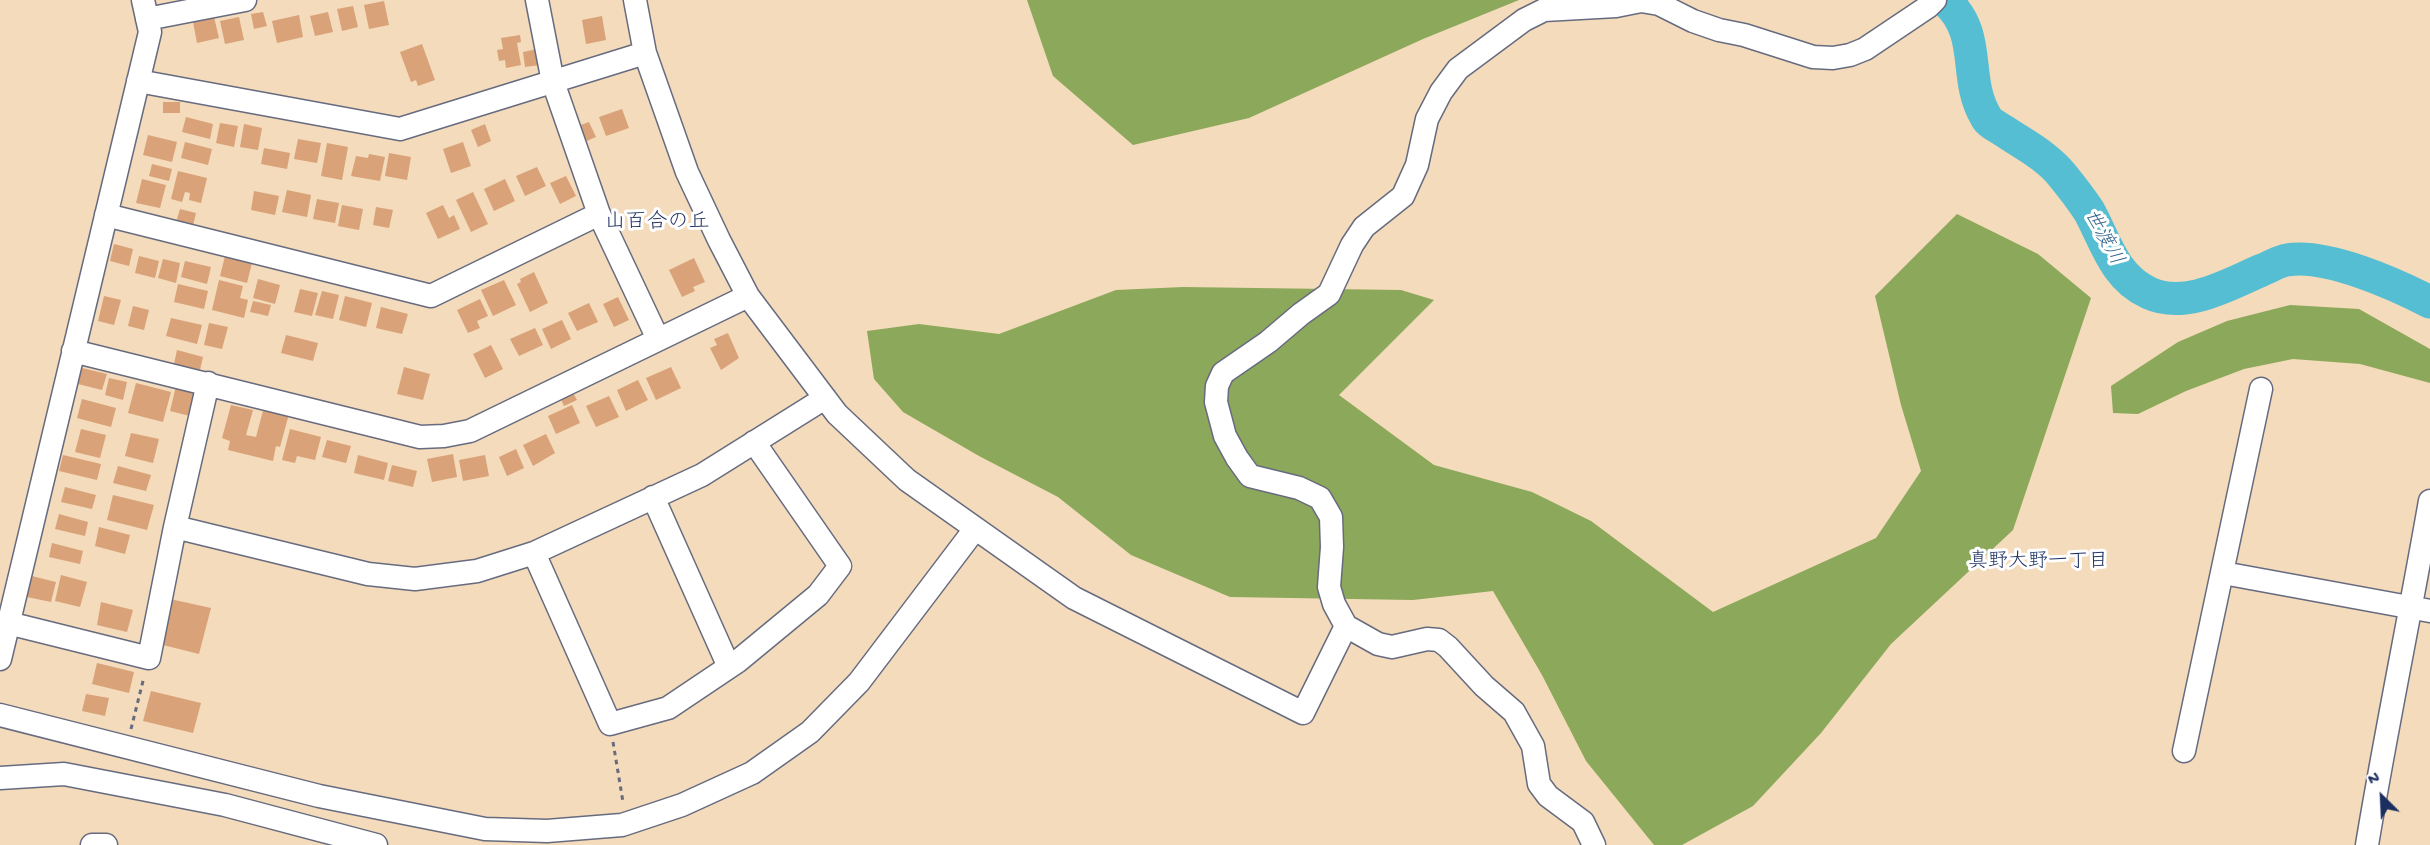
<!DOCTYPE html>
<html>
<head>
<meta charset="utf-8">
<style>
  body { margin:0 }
  #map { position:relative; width:2430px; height:845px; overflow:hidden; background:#f3dbbb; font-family:"Gochi Hand",sans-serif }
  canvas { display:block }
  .north { position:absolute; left:2352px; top:767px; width:60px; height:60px; -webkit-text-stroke:4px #fff; paint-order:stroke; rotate:336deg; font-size:16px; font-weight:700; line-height:24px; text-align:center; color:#1b2f5e }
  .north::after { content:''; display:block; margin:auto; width:21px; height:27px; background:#1b2f5e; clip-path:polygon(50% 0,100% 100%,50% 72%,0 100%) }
</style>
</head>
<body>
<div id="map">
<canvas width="2430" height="845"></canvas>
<div class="north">N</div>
</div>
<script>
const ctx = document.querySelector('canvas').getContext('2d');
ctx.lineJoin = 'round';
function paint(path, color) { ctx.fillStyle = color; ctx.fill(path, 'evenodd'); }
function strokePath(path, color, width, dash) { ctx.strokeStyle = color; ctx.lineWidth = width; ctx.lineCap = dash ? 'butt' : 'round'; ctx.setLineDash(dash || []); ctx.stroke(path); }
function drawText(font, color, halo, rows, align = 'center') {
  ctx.font = font + ' "Gochi Hand","Klee One",sans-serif'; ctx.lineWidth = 6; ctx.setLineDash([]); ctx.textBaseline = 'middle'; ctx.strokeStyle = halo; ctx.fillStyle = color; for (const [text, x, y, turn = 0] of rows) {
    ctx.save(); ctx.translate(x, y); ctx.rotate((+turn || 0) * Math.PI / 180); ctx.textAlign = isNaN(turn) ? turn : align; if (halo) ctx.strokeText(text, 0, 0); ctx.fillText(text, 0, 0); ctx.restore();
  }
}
const forest = new Path2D(`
  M1027 0H1519L1423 39 1249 118 1133 145 1053 76Z
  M1957 214 2038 254 2091 298 2013 530 1891 644 1821 733 1753 806 1682 845H1654L1586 761 1542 675 1493 591 1413 600 1230 597 1131 555 1058 497 979 456 903 412 874 379 867 331 919 324 999 334 1116 290 1183 287 1401 290 1434 300 1339 395 1434 465 1532 492 1591 521 1713 612 1876 538 1921 471 1901 405 1875 296Z
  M2290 305 2359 309 2430 349V383L2360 364 2293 359 2244 369 2186 391 2138 414 2113 413 2111 386 2178 342 2227 321Z`);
const river = new Path2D(`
  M1945 0C1984 35 1962 77 1986 117 1989 123 1998 127 2004 131 2023 144 2047 156 2062 175 2071 186 2081 199 2089 211 2106 242 2114 277 2149 293 2186 310 2229 284 2262 270 2270 267 2279 261 2287 260 2326 253 2395 284 2430 302`);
const building = new Path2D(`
  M384 1 389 25 369 29 364 5Z
  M353 6 358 27 342 31 337 9Z
  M263 12 267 26 254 29 251 14Z
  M328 12 333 32 315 36 310 16Z
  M299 15 303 37 277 43 272 21Z
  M602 16 606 40 586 44 582 20Z
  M214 17 219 38 197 43 193 22Z
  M239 17 244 40 225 44 220 21Z
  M520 35 521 42 517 43 521 65 506 68 505 60 499 61 497 50 503 49 501 38Z
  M422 44 435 80 418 86 416 80 411 82 400 52Z
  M537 49 540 65 525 67 523 52Z
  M163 102H180V113H163Z
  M622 109 629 128 606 136 599 117Z
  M186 117 213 124 210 139 182 132Z
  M589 122 596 137 582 143 575 127Z
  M220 123 238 126 234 147 216 143Z
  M244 124 262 128 258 150 240 147Z
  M485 124 491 141 478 147 471 130Z
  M148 135 177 142 172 162 143 155Z
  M298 139 321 143 317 163 294 159Z
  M185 142 212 149 208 165 181 158Z
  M463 142 471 166 451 173 443 149Z
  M327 143 348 147 342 180 321 176Z
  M264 148 290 153 287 169 261 164Z
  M389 153 411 157 407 180 385 176Z
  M369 154 385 157 380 181 351 176 356 156 368 158Z
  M152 164 172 169 169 181 149 176Z
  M537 167 546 186 525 196 516 176Z
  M178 171 207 178 201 203 189 200 190 193 185 192 182 202 171 199Z
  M566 176 576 196 560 204 550 183Z
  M142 179 166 185 160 208 136 203Z
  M505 179 515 201 494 211 484 189Z
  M287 190 311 195 307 217 282 212Z
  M254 191 279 196 275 215 251 210Z
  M473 192 488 224 471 232 456 200Z
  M317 199 339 203 335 223 313 219Z
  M342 205 363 209 359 230 338 226Z
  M443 205 449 218 454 215 460 229 438 239 426 213Z
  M376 207 393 210 389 228 373 225Z
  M180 209 196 213 193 226 176 222Z
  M114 244 133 249 129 266 110 261Z
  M139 256 159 261 155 278 135 273Z
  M225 256 252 263 247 283 220 276Z
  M694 258 705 282 693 287 695 291 682 297 669 270Z
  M163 259 180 263 176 283 158 278Z
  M185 261 211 267 207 284 181 277Z
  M534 272 548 303 530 312 517 284 521 282 520 279Z
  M258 279 280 285 275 304 253 298Z
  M219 280 243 286 240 298 248 300 244 318 212 310Z
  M504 280 516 305 493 316 481 290Z
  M178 284 208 291 204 309 174 302Z
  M300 289 318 293 312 316 294 312Z
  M322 291 339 295 333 319 315 315Z
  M104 296 121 300 114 325 98 321Z
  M345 296 372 303 366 327 339 320Z
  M618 297 629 320 614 327 603 304Z
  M480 299 488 316 477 321 480 328 468 333 457 310Z
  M253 301 271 305 268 316 250 312Z
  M589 303 598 322 577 331 568 313Z
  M133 306 149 310 144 330 128 326Z
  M381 307 408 314 402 334 376 328Z
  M171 318 202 325 197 344 166 336Z
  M562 320 571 339 551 349 542 329Z
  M209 323 228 327 222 349 204 345Z
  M535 328 543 345 519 356 510 339Z
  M728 333 739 358 721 370 710 348 717 345 714 339Z
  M286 335 318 343 313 361 281 353Z
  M491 345 503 369 485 378 473 354Z
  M177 350 203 357 200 370 174 364Z
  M404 367 430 374 423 400 397 394Z
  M671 367 681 388 656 400 646 378Z
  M82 368 107 374 102 390 78 384Z
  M109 378 127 382 123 400 105 395Z
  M638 380 648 400 626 411 617 390Z
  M136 383 171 392 163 422 128 413Z
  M176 386 197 391 190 416 170 411Z
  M571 389 577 400 564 406 559 395Z
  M609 396 619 417 596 427 586 406Z
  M82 399 116 408 111 427 77 418Z
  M231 405 253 410 246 435 256 437 264 407 289 414 280 447 276 446 273 461 228 450 230 441 222 438Z
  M572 405 580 423 556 434 548 416Z
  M81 429 106 435 100 458 75 452Z
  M290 429 321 437 315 460 297 456 295 463 282 460Z
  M131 433 159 439 153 463 125 456Z
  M546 434 555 453 533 466 523 445Z
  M327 440 351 446 346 463 322 457Z
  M516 449 524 468 507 476 499 457Z
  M453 454 457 477 432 482 427 459Z
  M63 455 101 464 97 480 59 471Z
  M358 455 388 463 384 480 354 473Z
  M485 455 489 476 463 481 459 460Z
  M392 465 417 471 413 487 388 481Z
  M118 466 151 475 146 491 113 483Z
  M65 487 96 495 92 509 61 502Z
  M113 495 154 505 147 530 107 520Z
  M59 514 88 522 85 536 55 529Z
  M99 527 130 535 125 554 95 546Z
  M52 543 83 551 80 564 49 557Z
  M61 575 87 582 80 607 55 601Z
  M32 576 56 582 51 602 27 597Z
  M170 599 211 608 199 654 159 644Z
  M101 602 133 610 127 632 97 625Z
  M97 663 134 672 129 693 92 684Z
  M151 691 201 703 193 733 143 721Z
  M86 694 109 698 105 716 82 711Z`);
const path = new Path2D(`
  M131 729 144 677
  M613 742 623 802`);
const minor = new Path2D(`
  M537 0 553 82 599 214 658 339
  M635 0 645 53 687 172 719 240 748 296 837 414 907 480 1074 598 1303 713 1346 626
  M147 19 245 0
  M138 81 400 129 645 53
  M106 215 431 296 599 214
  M73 351 420 437 444 436 470 431 748 296
  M653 497 729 667
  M175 527 368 574 415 579 477 571 534 553 702 475 825 398
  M534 553 610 724 668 708 738 661 818 595 840 566 754 442
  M2223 573 2430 611
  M8 623 149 658 175 527 208 383
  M0 659 150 32 143 0
  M0 715 319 796 485 829 547 831 622 825 682 805 752 773 810 732 859 682 975 529
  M2184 751 2261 389
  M0 778 64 774 225 805 376 845
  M92 845H106
  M1594 845 1583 822 1548 796 1539 784 1533 746 1514 712 1484 686 1448 647 1439 640 1427 639 1392 647 1378 644 1346 626 1334 604 1329 587 1332 547 1331 517 1320 498 1299 488 1250 476 1237 458 1225 436 1216 402 1217 386 1223 373 1268 342 1301 314 1329 294 1352 245 1364 227 1403 196 1417 165 1427 119 1441 92 1458 69 1524 20 1544 10 1616 6 1641 1 1659 4 1693 21 1719 30 1744 35 1813 57 1833 58 1850 55 1865 49 1929 6 1935 0
  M2367 845C2386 730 2410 616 2430 501`);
const waterNames = [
  ["世渡川",2102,238,61]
];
const neighbourhoodNames = [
  ["真野大野一丁目",2038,563]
];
const quarterNames = [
  ["山百合の丘",657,224]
];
paint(forest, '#8ca85a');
strokePath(river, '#55bed2', 33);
paint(building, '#d9a278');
strokePath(minor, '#676b7f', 25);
strokePath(path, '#676b7f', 3, [4.5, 4.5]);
strokePath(minor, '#fff', 22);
drawText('italic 20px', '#2f6187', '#fff', waterNames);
drawText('20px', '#1b2f5e', '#fff', neighbourhoodNames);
drawText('21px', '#1b2f5e', '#fff', quarterNames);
</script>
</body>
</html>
